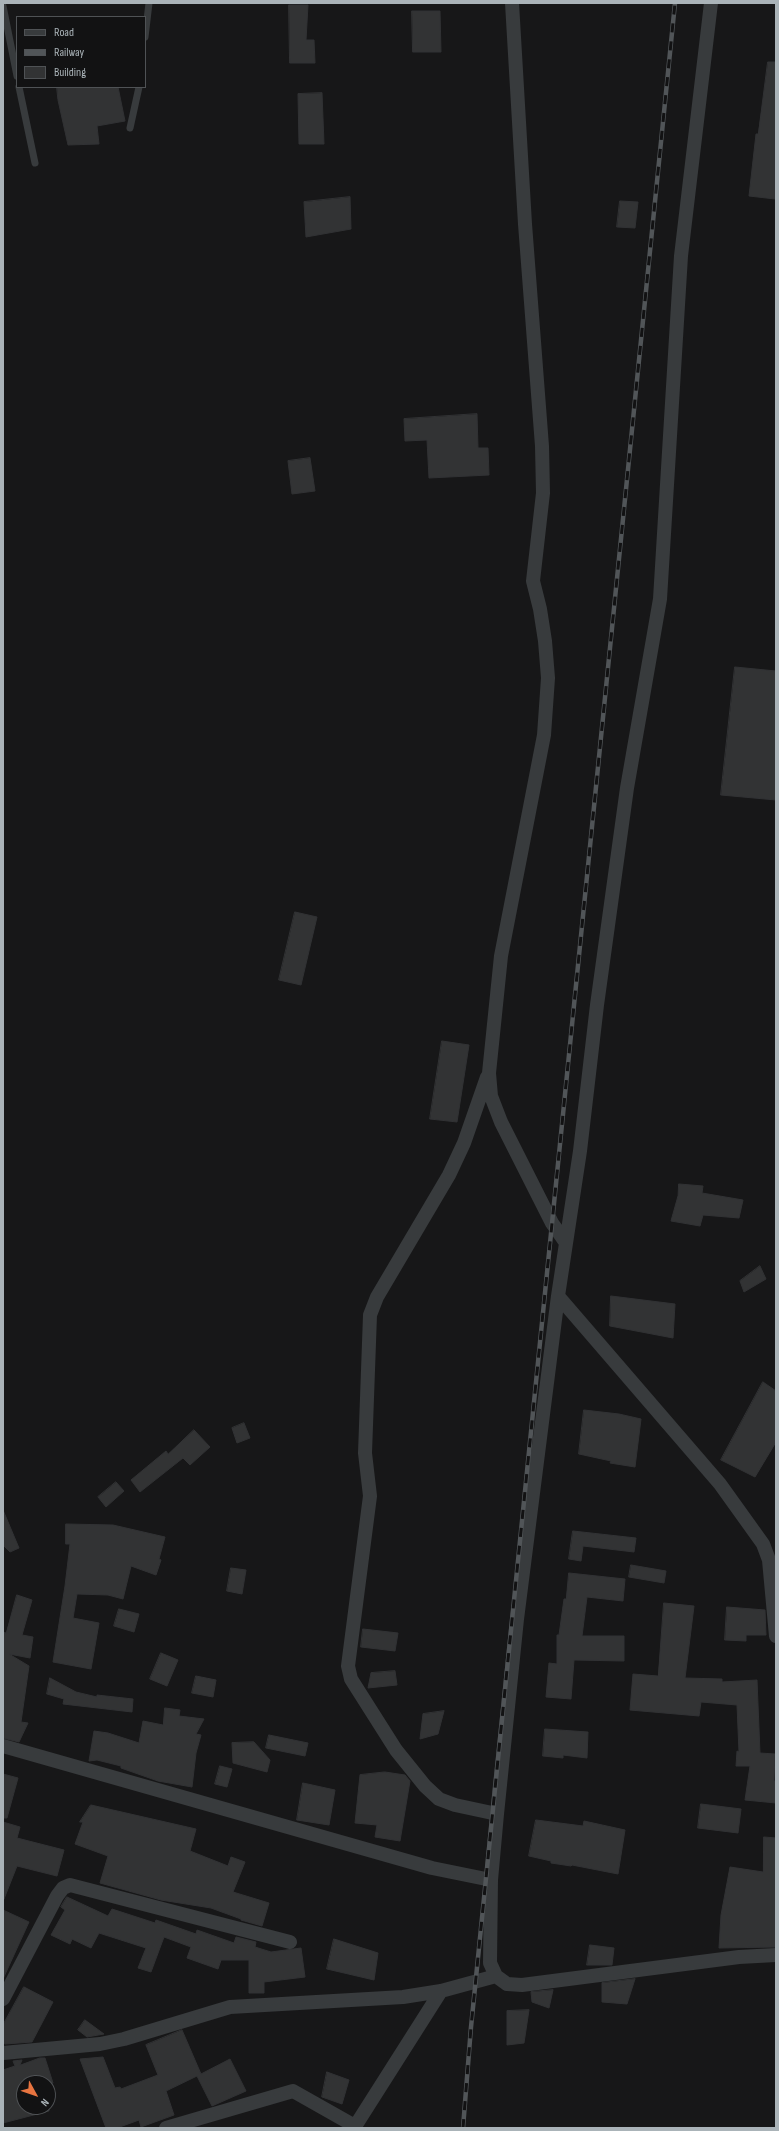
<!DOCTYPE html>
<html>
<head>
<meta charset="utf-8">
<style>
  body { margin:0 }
  #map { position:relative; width:779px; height:2131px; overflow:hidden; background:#171718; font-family:"Sofia Sans Condensed",sans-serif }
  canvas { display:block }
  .frame { position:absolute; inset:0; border:4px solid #aab3b8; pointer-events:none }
  .legend { position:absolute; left:16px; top:16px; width:130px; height:72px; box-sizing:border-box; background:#121213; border:1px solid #4f5255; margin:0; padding:5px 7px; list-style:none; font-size:12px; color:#aab3b8 }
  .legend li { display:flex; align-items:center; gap:8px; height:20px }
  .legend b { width:20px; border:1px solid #4f5255 }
  .north { position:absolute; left:16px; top:2075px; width:40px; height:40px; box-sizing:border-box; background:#121213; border:1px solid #4f5255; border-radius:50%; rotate:130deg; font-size:11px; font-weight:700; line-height:16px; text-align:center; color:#aab3b8 }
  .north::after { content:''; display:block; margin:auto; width:14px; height:18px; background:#e77440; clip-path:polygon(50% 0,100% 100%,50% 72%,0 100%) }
</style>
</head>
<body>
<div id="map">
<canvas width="779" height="2131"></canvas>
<div class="frame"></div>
<ul class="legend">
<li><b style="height:5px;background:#383b3d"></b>Road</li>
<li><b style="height:5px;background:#515558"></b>Railway</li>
<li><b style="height:11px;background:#323334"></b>Building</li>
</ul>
<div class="north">N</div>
</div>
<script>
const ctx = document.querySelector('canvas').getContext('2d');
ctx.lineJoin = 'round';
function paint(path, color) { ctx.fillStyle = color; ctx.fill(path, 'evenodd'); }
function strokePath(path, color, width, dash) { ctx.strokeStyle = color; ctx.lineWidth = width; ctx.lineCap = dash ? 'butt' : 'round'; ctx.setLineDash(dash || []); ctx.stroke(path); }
const building = new Path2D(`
  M289 5H308L306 40H314L315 63H290Z
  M412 11H440L441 52H413Z
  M768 62H776L775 199 749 196 756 134H758Z
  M57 87H118L125 121 97 126 99 144 68 145 58 100Z
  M322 93 324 144H299L298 94Z
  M350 197 351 229 306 237 304 202Z
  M620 201 638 202 635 228 617 227Z
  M477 414 478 448H488L489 475 429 478 427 440 405 441 404 419Z
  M310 458 315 491 292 494 288 461Z
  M735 667 776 671V800L721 795Z
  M295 912 317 917 301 985 279 980Z
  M442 1041 469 1045 457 1122 430 1119Z
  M679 1184 703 1186 702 1193 743 1200 739 1218 703 1215 700 1226 671 1221 678 1196Z
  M760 1266 766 1279 744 1292 740 1281Z
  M611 1296 675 1304 673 1338 610 1326Z
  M763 1382 776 1391V1442L755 1477 721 1460Z
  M584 1410 619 1414 641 1419 635 1467 610 1463 611 1461 579 1454Z
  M244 1423 250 1438 237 1443 232 1428Z
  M194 1430 210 1447 190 1465 183 1458 140 1492 131 1480 166 1451 168 1454Z
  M116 1482 124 1491 106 1507 98 1497Z
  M3 1510 19 1548 10 1552 3 1545Z
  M66 1524 113 1525 165 1537 159 1559 161 1560 156 1575 131 1566 123 1599 108 1595 77 1594 73 1618 99 1623 91 1669 53 1662 65 1586 70 1544H66Z
  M573 1531 636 1538 634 1552 583 1546 581 1561 569 1559Z
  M631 1565 666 1571 664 1583 629 1577Z
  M231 1568 246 1570 242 1594 227 1591Z
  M569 1573 625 1579 623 1601 587 1597 582 1636H624V1661L574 1660 571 1699 546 1697 549 1663 557 1664V1635H559L564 1599H566Z
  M17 1595 32 1600 22 1635 33 1637 30 1658 9 1654 29 1666 21 1722 28 1723 19 1742 3 1738V1632L6 1633Z
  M664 1603 694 1606 685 1678 722 1679V1682L757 1680 760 1753 775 1754 774 1781H776V1803L745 1800 750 1766H736L737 1751 739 1752 737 1705 701 1702 699 1716 630 1710 633 1674 658 1676Z
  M727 1607 765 1610 766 1635H746V1641L725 1640Z
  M119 1609 139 1614 134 1632 114 1626Z
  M363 1629 398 1633 395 1651 361 1647Z
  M161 1653 178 1660 167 1686 150 1679Z
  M395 1671 397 1685 368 1688 371 1673Z
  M196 1676 216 1680 213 1697 192 1693Z
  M50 1678 76 1692 97 1697V1695L133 1699 132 1712 63 1704 64 1699 47 1694Z
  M165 1708 180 1710 179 1716 204 1719 196 1734 201 1735 196 1753 192 1787 158 1781 121 1768V1766L97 1760 89 1761 94 1731 108 1733 139 1743 143 1721 163 1725Z
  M444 1711 438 1734 420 1739 423 1714Z
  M545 1729 588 1732 587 1758 563 1755V1758L543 1756Z
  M269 1735 308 1743 305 1756 266 1748Z
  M254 1742 270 1760 267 1772 233 1763 232 1743Z
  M220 1766 232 1769 227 1787 215 1784Z
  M385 1772 405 1775 410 1781 400 1841 375 1837 377 1825 355 1823 360 1775Z
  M3 1774 18 1778 7 1818H3Z
  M303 1783 335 1790 329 1825 297 1820Z
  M701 1804 741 1809 738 1833 698 1828Z
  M91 1805 196 1829 190 1851 228 1866 231 1857 245 1862 233 1892 269 1903 262 1926 241 1920V1919L211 1908 161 1900 100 1883 108 1856 75 1844 83 1822H80Z
  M536 1820 583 1826 584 1821 625 1830 618 1874 572 1865 571 1866 551 1863V1861L529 1856Z
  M3 1822 20 1827 17 1838 64 1850 57 1876 17 1866 4 1899Z
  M764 1837 776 1838V1947L719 1948 721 1915 730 1867 763 1872Z
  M67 1897 108 1916 112 1909 155 1923 156 1920 196 1934 197 1930 234 1943 236 1937 256 1942 255 1947 271 1952 301 1948 305 1977 264 1982V1993H249V1960H221L218 1969 187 1958 191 1947 164 1937 151 1972 138 1968 146 1948 99 1933 91 1948 72 1939 70 1944 51 1935 65 1910 61 1907Z
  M3 1910 29 1922 3 1979Z
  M334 1939 378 1953 374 1980 327 1969Z
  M590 1945 614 1948 612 1965H587Z
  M635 1979 627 2004 602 2002V1983Z
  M24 1987 53 2002 32 2042 5 2044 3 2043V2025Z
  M553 1990 549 2008 532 2002 531 1992Z
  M529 2010 524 2043 507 2045V2011Z
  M85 2020 104 2034 87 2037 78 2030Z
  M182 2030 201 2074 230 2059 246 2091 212 2106 197 2076 166 2091 174 2115 141 2127 139 2120 117 2128H106L80 2059 103 2057 115 2088 120 2087 121 2089 158 2075 146 2045Z
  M40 2058H45L53 2083H24V2107H49V2111L3 2123V2070L15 2066 13 2061 22 2060 20 2065Z
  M327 2072 349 2080 342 2104 322 2097Z`);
const service = new Path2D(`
  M3 6 17 76
  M145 37 149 3
  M19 87 35 163
  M130 128 139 87`);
const minor = new Path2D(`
  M512 3 525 224 542 446 543 493 533 581 540 609 545 641 548 678 544 735 501 956 489 1073 491 1096 501 1122 552 1223 566 1243
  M711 3 681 256 660 599 627 788 597 1005 580 1151 558 1296 517 1619 497 1814 491 1880 490 1963 496 1976 507 1984 522 1985 739 1957 776 1955
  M487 1077 464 1143 449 1175 377 1297 370 1315 365 1453 370 1496 348 1666 351 1679 396 1750 425 1786 439 1799 455 1805 497 1814
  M558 1296 720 1484 763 1544 769 1560 776 1636
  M3 1746 432 1868 491 1880
  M3 1999 57 1896 63 1888 70 1885 290 1942
  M3 2053 100 2044 124 2039 230 2007 403 1997 441 1991 496 1976
  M166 2128 293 2091 355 2126
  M354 2128 441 1991`);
const rail = new Path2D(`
  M463 2128 471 2027 675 3`);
paint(building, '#323334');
strokePath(building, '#313234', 1);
strokePath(service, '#383b3d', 7);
strokePath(minor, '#383b3d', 14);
strokePath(rail, '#515558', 4.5);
strokePath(rail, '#121213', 3, [9]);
</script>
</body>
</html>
